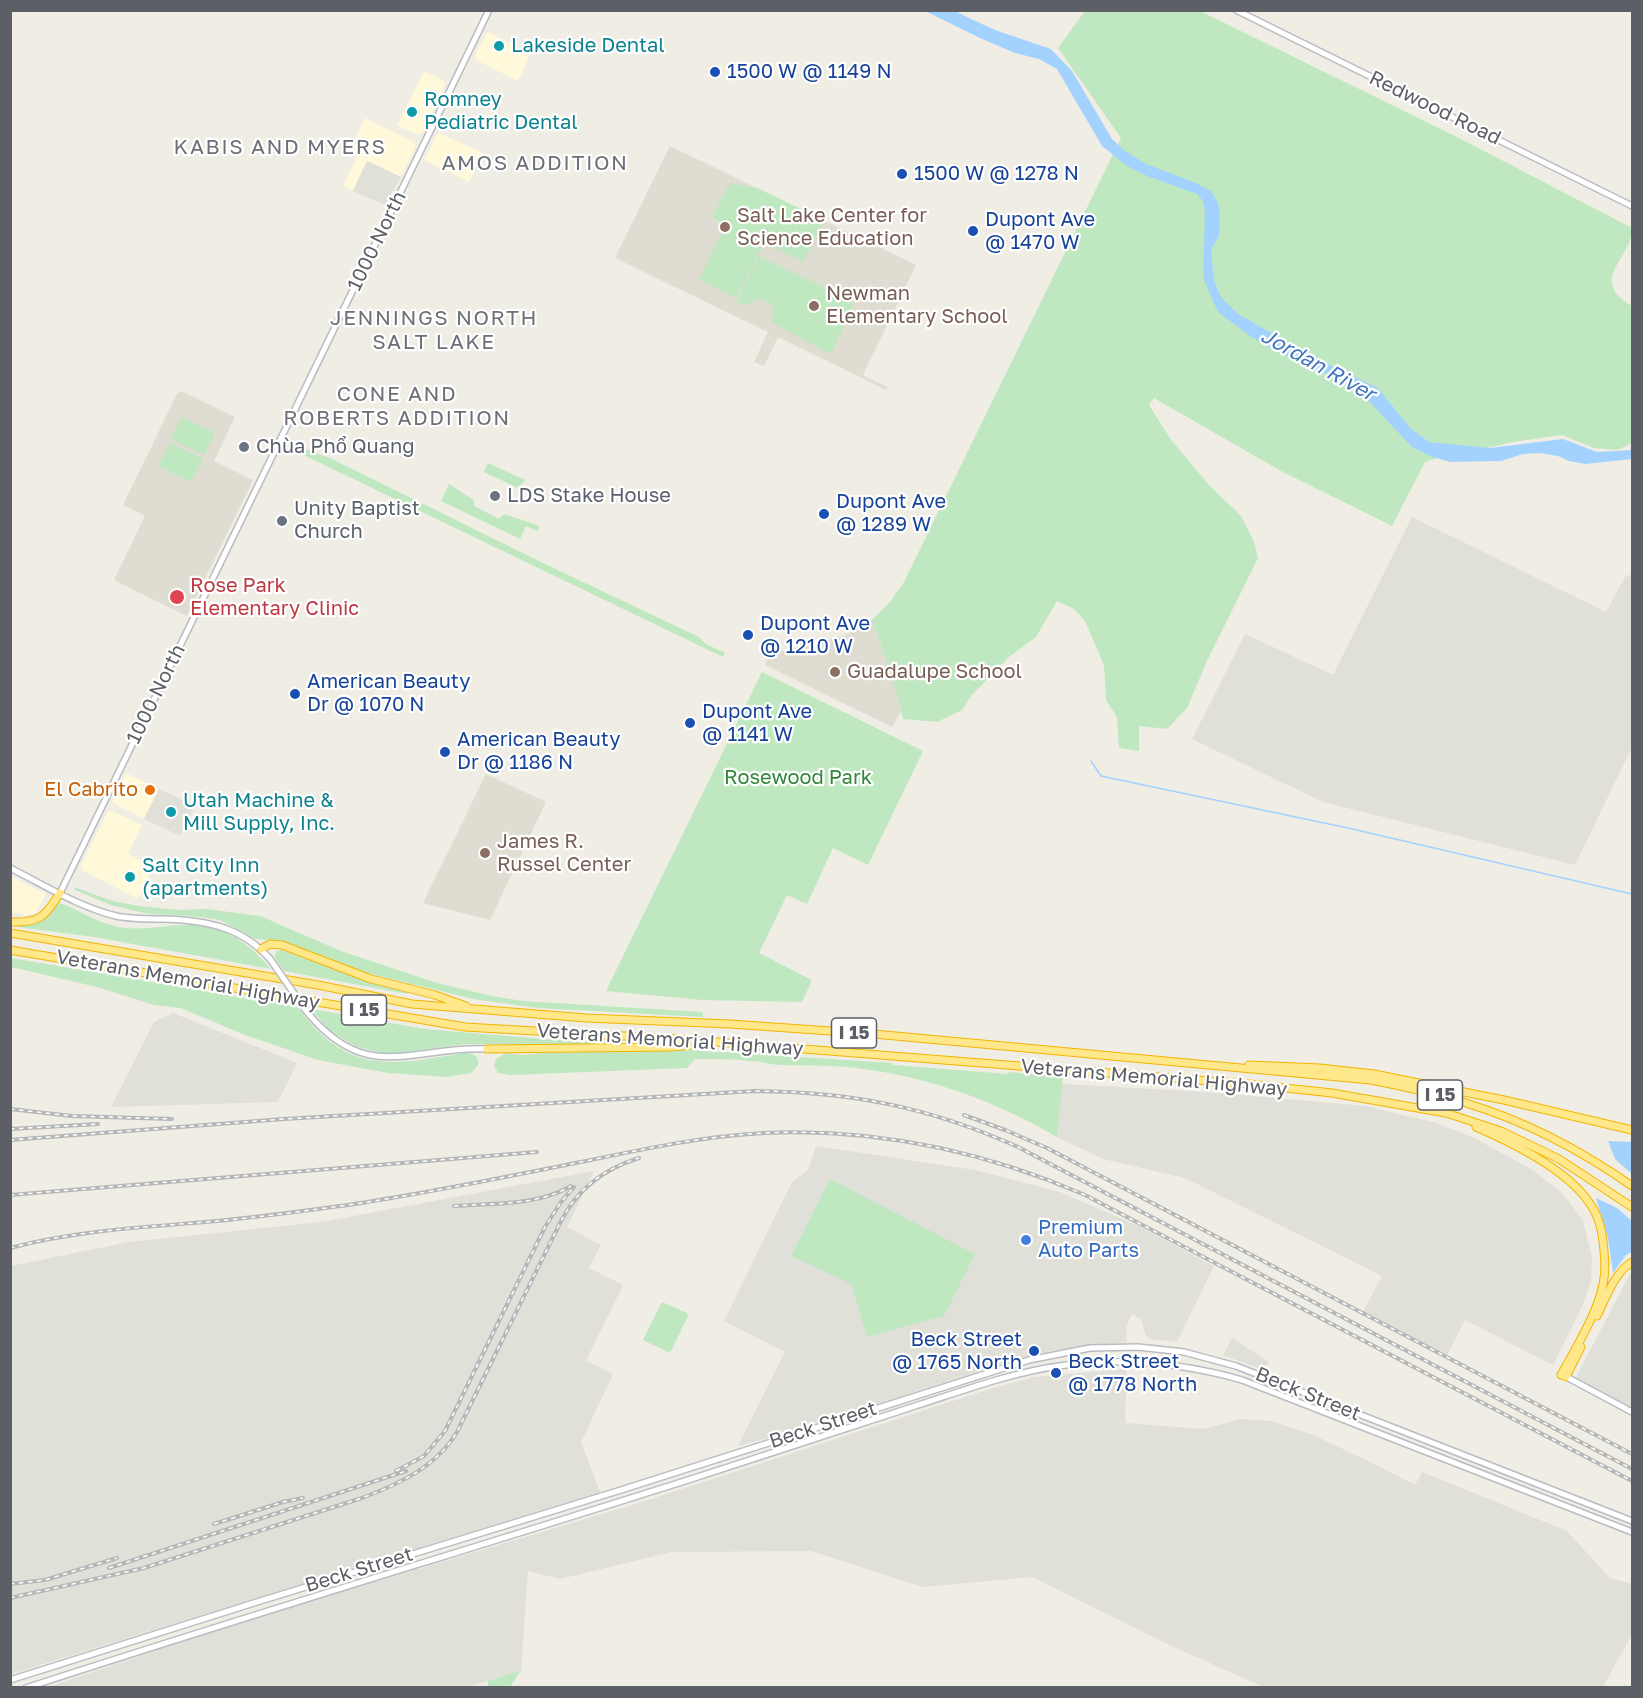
<!DOCTYPE html>
<html>
<head>
<meta charset="utf-8">
<style>
  body { margin:0 }
  #map { position:relative; width:1643px; height:1698px; overflow:hidden; background:#efede4; font-family:"Golos Text",sans-serif }
  canvas { display:block }
  .frame { position:absolute; inset:0; border:12px solid #5c5f65; pointer-events:none }
</style>
</head>
<body>
<div id="map">
<canvas width="1643" height="1698"></canvas>
<div class="frame"></div>
</div>
<script>
const ctx = document.querySelector('canvas').getContext('2d');
ctx.lineJoin = 'round';
function paint(path, color) { ctx.fillStyle = color; ctx.fill(path, 'evenodd'); }
function strokePath(path, color, width, dash) { ctx.strokeStyle = color; ctx.lineWidth = width; ctx.lineCap = dash ? 'butt' : 'round'; ctx.setLineDash(dash || []); ctx.stroke(path); }
function drawText(font, color, halo, rows, align = 'center') {
  ctx.font = font + ' "Golos Text",sans-serif'; ctx.lineWidth = 4.5; ctx.setLineDash([]); ctx.textBaseline = 'middle'; ctx.strokeStyle = halo; ctx.fillStyle = color; for (const [text, x, y, turn = 0] of rows) {
    ctx.save(); ctx.translate(x, y); ctx.rotate((+turn || 0) * Math.PI / 180); ctx.textAlign = isNaN(turn) ? turn : align; if (halo) ctx.strokeText(text, 0, 0); ctx.fillText(text, 0, 0); ctx.restore();
  }
}
const commercial = new Path2D(`
  M487 32 531 53 518 81 476 60 475 55Z
  M424 71 443 80 445 85 423 132 418 135 397 125Z
  M365 118 412 141 415 143V148L401 177 367 161 353 191 343 186 358 155 349 150Z
  M439 133 483 153 469 182 424 160 436 136Z
  M126 773 159 789 144 819 113 803V801Z
  M108 811H112L142 825 128 854 154 867 138 899 81 870V865Z
  M10 876 46 894 36 913 26 915 11 912Z`);
const industrial = new Path2D(`
  M367 161 401 177 385 205 353 191Z
  M1412 517 1606 612 1625 577 1632 574V747L1575 865 1323 802 1192 739 1245 634 1333 675Z
  M159 789 195 806 180 836 144 819Z
  M173 1013 297 1063 278 1102 111 1107 154 1022Z
  M1062 1084 1206 1092 1366 1106 1436 1123 1474 1138 1533 1170 1564 1195 1583 1221 1592 1256 1591 1281 1582 1307 1553 1365 1465 1320 1447 1355 1363 1312 1382 1276 1185 1178 1103 1159 1057 1137Z
  M816 1146 975 1170 1060 1192 1138 1226 1214 1266 1177 1342 1151 1339 1146 1336 1141 1319 1132 1314 1126 1327 1127 1342 1049 1351 1005 1363 784 1434 738 1446 785 1352 724 1321 792 1182 808 1170ZM851 1284 944 1316 867 1336Z
  M594 1171 567 1227 601 1245 589 1268 623 1285 586 1361 613 1374 581 1442 600 1492 11 1674V1266L129 1242 322 1222Z
  M1632 1274V1409L1575 1379 1629 1276Z
  M1232 1338 1269 1362 1263 1370 1223 1355Z
  M1127 1369 1125 1423 1203 1429 1241 1419 1272 1421 1313 1435 1364 1459 1415 1485 1422 1472 1567 1531 1610 1578 1632 1584V1634L1603 1687H1264L1178 1649 1032 1577 923 1587 811 1551 672 1552 560 1579 528 1571 521 1670 468 1687 45 1688 251 1619 639 1503 993 1388 1035 1377Z`);
const education = new Path2D(`
  M670 146 916 265 863 375 887 387 886 390 778 337 764 366 754 362 768 332 615 258Z
  M181 391 235 417 214 461 253 480 187 616 114 580 145 516 123 505 177 394Z
  M872 620 893 679 901 712 892 727 765 665 770 654 840 637 856 630Z
  M486 774 546 802 490 920 423 903Z`);
const green = new Path2D(`
  M1085 11H1200L1459 138 1632 228C1632 259 1587 279 1632 306V443L1617 450 1594 448 1562 435 1512 442 1487 448 1461 450 1425 462 1392 526 1281 471 1154 398 1149 405 1171 440 1210 486 1241 516 1254 542 1258 558 1206 663 1187 708 1167 729 1139 726V751L1119 748 1117 717 1106 700 1104 665 1085 621 1074 609 1057 601 1036 637 1009 657 971 696 962 710 937 722 903 719 893 679 872 620 890 602 904 582 1121 138 1058 48Z
  M730 183 754 188 755 187 824 220 803 262 764 243 736 298 699 280 725 226 712 217Z
  M759 256 836 293 843 291 852 295 851 302 853 308 832 352 828 353 773 323 771 320 773 307 769 302 758 299 747 305 736 302Z
  M182 417 215 433 204 455 171 439Z
  M170 443 203 459 191 482 158 466Z
  M289 443 332 459 543 563 699 637 706 644 725 653 723 657 287 447Z
  M488 463 525 480 518 488 484 472Z
  M449 484 474 500V506L499 519 504 514 540 526 537 531 526 526 520 539 441 501Z
  M762 672 923 751 868 865 833 848 807 904 787 895 759 953 812 980 802 1002 702 1000 606 991Z
  M74 887 112 901 139 906 178 910 206 909 260 916 341 951 437 983 492 996 523 1001 703 1012V1017L538 1008 473 999 351 969 283 941 255 939 220 920 201 917 144 913 111 905 75 890Z
  M59 903C77 908 95 922 114 926 139 932 163 925 188 925 223 924 250 944 271 969L94 937 18 927C39 921 44 925 59 903Z
  M281 950 358 978 408 991 407 994 284 971 275 958 276 952Z
  M11 958 298 1007C347 1077 395 1065 468 1052L476 1056 479 1064 471 1073 447 1077 388 1073 318 1060 245 1035 181 1008 154 1005 97 987 11 967Z
  M311 1009 424 1029 556 1040 608 1042V1045L466 1044 399 1053H383L358 1047 343 1039 330 1031Z
  M691 1050 892 1063 893 1065 1008 1074 1009 1072 1063 1077 1057 1137C991 1099 922 1074 846 1067 825 1065 803 1066 782 1065 771 1065 761 1061 750 1061 732 1059 714 1059 695 1059L687 1068 511 1075 498 1073 494 1066 496 1059 506 1053 523 1055 542 1053Z
  M830 1179 975 1254 944 1316 867 1337 851 1284 791 1256Z
  M662 1302 689 1314 670 1353 643 1340Z
  M521 1670 510 1687H488V1681Z`);
const water = new Path2D(`
  M925 11H954L995 30 1051 49 1072 71 1112 139 1125 151 1146 164 1196 183 1211 191 1217 201 1220 212 1219 236 1211 249 1214 281 1221 297 1238 314 1280 338 1321 361 1378 388 1410 428 1429 442 1490 448 1563 439 1597 452 1632 450V459L1585 464 1569 461 1558 456 1540 453 1523 454 1501 461 1450 462 1430 456 1412 447 1360 392 1335 377 1274 350 1250 336 1218 312 1203 278 1205 212 1203 201 1197 194 1147 176 1127 166 1102 146 1057 69 1039 59 1015 53 980 38Z
  M1608 1141 1632 1142V1174L1615 1159Z
  M1596 1198 1617 1208 1632 1221V1252L1626 1255 1613 1273 1608 1238Z`);
const stream = new Path2D(`
  M1091 761 1101 776 1348 828 1632 894`);
const secondary = new Path2D(`
  M1236 10 1632 206
  M10 868C44 885 79 907 116 916 130 919 146 919 162 919 204 920 241 926 270 959
  M60 893 489 10
  M307 1012C367 1085 411 1046 487 1049
  M1563 1375 1632 1412
  M10 1680 257 1602 621 1490 1029 1360 1090 1348 1138 1347 1184 1352 1236 1366 1632 1521
  M26 1688C246 1616 468 1550 688 1480 763 1456 838 1431 912 1407 960 1392 1009 1373 1059 1366 1121 1357 1182 1363 1242 1380L1632 1532`);
const highway = new Path2D(`
  M10 922C41 923 44 917 60 893
  M10 933 318 985 412 1004 586 1018 730 1024 874 1034 1371 1080C1404 1087 1437 1093 1469 1104 1527 1122 1582 1151 1632 1186
  M261 949 270 944 282 945 371 979 435 995 466 1006
  M10 950 465 1027 677 1039 1248 1084 1332 1093 1446 1113 1501 1131 1559 1159 1632 1207
  M487 1049 670 1047 702 1044
  M1249 1065 1320 1068 1374 1074 1504 1100 1632 1130
  M1476 1127C1513 1143 1571 1171 1592 1207 1600 1219 1603 1236 1604 1251 1606 1267 1605 1281 1600 1296 1591 1324 1575 1349 1561 1375
  M1597 1316C1606 1298 1614 1273 1632 1262
  M1566 1377 1581 1347`);
const rail = new Path2D(`
  M10 1109 72 1116 172 1119
  M964 1115 1005 1130 1047 1148 1632 1454
  M10 1129 98 1124
  M10 1140 284 1119 755 1091C852 1092 929 1107 1018 1147L1632 1469
  M10 1195 537 1152
  M454 1206C493 1203 537 1206 571 1186
  M10 1248C78 1230 148 1227 217 1221 261 1217 304 1211 348 1205 429 1193 510 1176 591 1160 648 1148 706 1136 764 1133 875 1128 983 1151 1085 1195L1632 1481
  M396 1471 424 1456 445 1431 545 1227 561 1202 574 1187
  M214 1524 283 1502 303 1498
  M109 1568 406 1471
  M10 1584 45 1580 117 1558
  M10 1598 144 1568 362 1498C399 1484 436 1467 457 1432L560 1223C577 1189 603 1169 639 1158`);
const secondaryBridge = new Path2D(`
  M270 959 307 1012`);
const markers = [
  [499,46,6,"#0f9aa8"],
  [715,72,6,"#1a4fb4"],
  [412,112,6,"#0f9aa8"],
  [902,174,6,"#1a4fb4"],
  [725,227,6,"#8d6e63"],
  [973,231,6,"#1a4fb4"],
  [814,306,6,"#8d6e63"],
  [244,447,6,"#6b7280"],
  [495,496,6,"#6b7280"],
  [824,514,6,"#1a4fb4"],
  [282,521,6,"#6b7280"],
  [177,597,8,"#e0444e"],
  [748,635,6,"#1a4fb4"],
  [835,672,6,"#8d6e63"],
  [295,694,6,"#1a4fb4"],
  [690,723,6,"#1a4fb4"],
  [445,752,6,"#1a4fb4"],
  [150,790,6,"#e8710a"],
  [171,812,6,"#0f9aa8"],
  [485,853,6,"#8d6e63"],
  [130,877,6,"#0f9aa8"],
  [1026,1240,6,"#3f7fe0"],
  [1034,1351,6,"#1a4fb4"],
  [1056,1373,6,"#1a4fb4"]
];
const shields = [
  [364,1010,45],
  [854,1033,45],
  [1440,1095,45]
];
const shieldNames = [
  ["I 15",364,1010],
  ["I 15",854,1033],
  ["I 15",1440,1095]
];
const cultureNames = [
  ["Lakeside Dental",511,46],
  ["Romney",424,100],
  ["Pediatric Dental",424,123],
  ["Utah Machine &",183,801],
  ["Mill Supply, Inc.",183,824],
  ["Salt City Inn",142,866],
  ["(apartments)",142,889]
];
const transitNames = [
  ["1500 W @ 1149 N",727,72],
  ["1500 W @ 1278 N",914,174],
  ["Dupont Ave",985,220],
  ["@ 1470 W",985,243],
  ["Dupont Ave",836,502],
  ["@ 1289 W",836,525],
  ["Dupont Ave",760,624],
  ["@ 1210 W",760,647],
  ["American Beauty",307,682],
  ["Dr @ 1070 N",307,705],
  ["Dupont Ave",702,712],
  ["@ 1141 W",702,735],
  ["American Beauty",457,740],
  ["Dr @ 1186 N",457,763],
  ["Beck Street",1022,1340,"right"],
  ["@ 1765 North",1022,1363,"right"],
  ["Beck Street",1068,1362],
  ["@ 1778 North",1068,1385]
];
const streetNames = [
  ["Redwood Road",1435,108,26],
  ["1000 North",377,241,-64],
  ["1000 North",156,694,-64],
  ["Veterans Memorial Highway",188,980,10],
  ["Veterans Memorial Highway",670,1040,4],
  ["Veterans Memorial Highway",1154,1078,5],
  ["Beck Street",1308,1394,22],
  ["Beck Street",823,1425,-18],
  ["Beck Street",359,1570,-17]
];
const educationNames = [
  ["Salt Lake Center for",737,216],
  ["Science Education",737,239],
  ["Newman",826,294],
  ["Elementary School",826,317],
  ["Guadalupe School",847,672],
  ["James R.",497,842],
  ["Russel Center",497,865]
];
const worshipNames = [
  ["Chùa Phổ Quang",256,447],
  ["LDS Stake House",507,496],
  ["Unity Baptist",294,509],
  ["Church",294,532]
];
const healthNames = [
  ["Rose Park",190,586],
  ["Elementary Clinic",190,609]
];
const parkNames = [
  ["Rosewood Park",798,778]
];
const foodNames = [
  ["El Cabrito",138,790]
];
const shopNames = [
  ["Premium",1038,1228],
  ["Auto Parts",1038,1251]
];
const neighbourhoodNames = [
  ["KABIS AND MYERS",280,147],
  ["AMOS ADDITION",535,163],
  ["JENNINGS NORTH",434,318],
  ["SALT LAKE",434,342],
  ["CONE AND",397,394],
  ["ROBERTS ADDITION",397,418]
];
const waterNames = [
  ["Jordan River",1318,365,29]
];
paint(commercial, '#fff8d9');
paint(industrial, '#e0dfd8');
paint(education, '#dfdcd2');
paint(green, '#bfe8c1');
paint(water, '#a4d2ff');
strokePath(stream, '#a4d2ff', 1.5);
strokePath(secondary, '#b9bcc2', 8);
strokePath(highway, '#f3b400', 9);
strokePath(secondary, '#fff', 5);
strokePath(highway, '#ffe88b', 7);
strokePath(rail, '#b5b6b6', 4);
strokePath(rail, '#fff', 1.5, [4.5]);
strokePath(secondaryBridge, '#b9bcc2', 8, []);
strokePath(secondaryBridge, '#fff', 5);
for (const [x, y, r, color] of markers) { const dot = new Path2D(); dot.arc(x, y, r, 0, 2 * Math.PI); ctx.fillStyle = color; ctx.fill(dot); strokePath(dot, '#fff', 2); }
for (const [x, y, w] of shields) { const box = new Path2D(); box.roundRect(x - w / 2, y - 15, w, 30, 4.5); ctx.fillStyle = '#fff'; ctx.fill(box); strokePath(box, '#5c5f65', 1.5); }
drawText('bold 18px', '#5c5f65', null, shieldNames);
drawText('20px', '#0d838f', '#fff', cultureNames, 'left');
drawText('20px', '#164399', '#fff', transitNames, 'left');
drawText('20px', '#5c5f65', '#fff', streetNames);
drawText('20px', '#785e54', '#fff', educationNames, 'left');
drawText('20px', '#5b616d', '#fff', worshipNames, 'left');
drawText('20px', '#be3a42', '#fff', healthNames, 'left');
drawText('20px', '#31863a', '#fff', parkNames);
drawText('20px', '#c56008', '#fff', foodNames, 'right');
drawText('20px', '#366cbe', '#fff', shopNames, 'left');
ctx.letterSpacing = '1.5px';
drawText('21px', '#6d7177', '#fff', neighbourhoodNames);
ctx.letterSpacing = '0px';
drawText('italic 21px', '#3f76bf', '#fff', waterNames);
</script>
</body>
</html>
